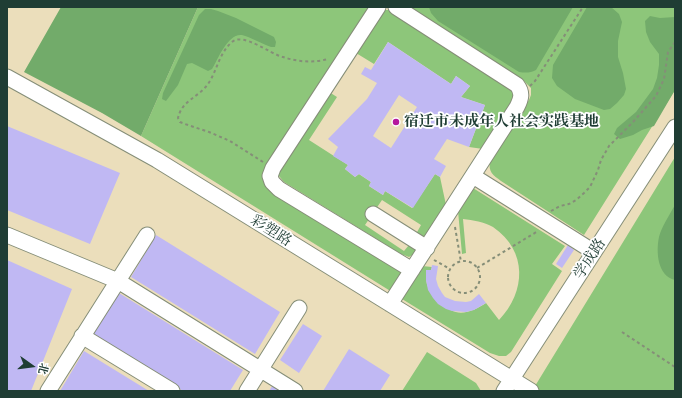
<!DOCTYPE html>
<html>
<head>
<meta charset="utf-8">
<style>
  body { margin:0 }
  #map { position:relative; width:682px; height:398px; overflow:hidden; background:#ebdebb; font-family:"EB Garamond","Noto Serif SC",serif }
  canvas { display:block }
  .frame { position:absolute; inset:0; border:8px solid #1f3d34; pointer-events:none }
  .north { position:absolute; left:12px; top:346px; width:40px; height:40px; -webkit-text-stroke:3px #fff; paint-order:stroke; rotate:104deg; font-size:11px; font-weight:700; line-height:16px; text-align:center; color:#1f3d34 }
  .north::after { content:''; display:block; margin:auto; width:14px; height:18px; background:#1f3d34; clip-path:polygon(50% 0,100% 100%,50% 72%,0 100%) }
</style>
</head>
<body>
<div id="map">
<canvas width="682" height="398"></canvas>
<div class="frame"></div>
<div class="north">北</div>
</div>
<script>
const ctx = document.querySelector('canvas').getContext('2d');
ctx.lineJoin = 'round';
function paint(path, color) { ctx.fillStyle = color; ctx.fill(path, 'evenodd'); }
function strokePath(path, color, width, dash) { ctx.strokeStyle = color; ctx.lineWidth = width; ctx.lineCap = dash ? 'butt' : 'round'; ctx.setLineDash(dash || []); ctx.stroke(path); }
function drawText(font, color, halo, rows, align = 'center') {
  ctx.font = font + ' "EB Garamond","Noto Serif SC",serif'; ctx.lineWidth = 3.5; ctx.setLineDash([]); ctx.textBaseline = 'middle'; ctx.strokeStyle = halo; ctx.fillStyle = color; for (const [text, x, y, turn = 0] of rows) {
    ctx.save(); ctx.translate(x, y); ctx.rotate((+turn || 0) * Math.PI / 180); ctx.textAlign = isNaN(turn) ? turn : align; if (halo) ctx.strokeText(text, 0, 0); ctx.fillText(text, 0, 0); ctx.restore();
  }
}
const green = new Path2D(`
  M198 7H371L265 175 402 273 392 292 141 136Z
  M407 7H675V90L584 235 501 181C493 175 488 172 490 161L529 100 531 95V88L524 81Z
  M385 10H390L514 91V97L483 149 469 147 485 105 461 97 470 86 456 76 451 84 388 42 374 64 356 53 382 11Z
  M329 92 337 97 309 140 348 165 345 169 355 177 359 174 371 182 369 186 383 195 385 191 412 208 435 174 440 177 446 205 425 239 416 234 421 225 382 200 365 225 404 251 409 245 418 251 409 257 401 254 284 182 279 176 278 173Z
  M675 157V391H532Z
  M473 188 565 246 552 264 562 271 511 352 506 356H499L490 353 402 299 422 266 432 267 431 270H426C426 287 427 288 439 299 443 303 446 307 451 310 462 317 477 309 486 303L499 320C526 292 528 251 493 227 484 222 473 220 463 219L466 253 462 254 458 211Z
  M427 352 476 383 481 391H402Z`);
const forest = new Path2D(`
  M61 7H198L141 136 102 113 24 72Z
  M429 7H573L536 70C530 73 526 73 519 72L438 21 431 13Z
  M587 7H611L619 14 622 22 618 41V57L623 73 626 89 624 95 617 103 610 109 604 110 575 99 557 86 552 78 553 65Z
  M205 9H211L218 11 236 18 274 37 276 42 275 47H271C263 44 250 37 242 35 228 33 218 59 212 69L208 71 192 63 187 64 178 85 166 101 162 99 163 93 199 15Z
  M650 16 660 18 675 17V90L654 126 642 130 633 135 620 139 614 134 617 128 636 112 653 89 657 78 659 65V54L650 42 646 32 645 21Z
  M675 205V280C657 276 656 251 659 237 661 228 670 214 675 205Z`);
const building = new Path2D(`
  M388 42 451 84 456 76 470 86 461 97 485 105 469 147 447 139 434 159 446 166 440 177 435 174 413 208 385 191 383 195 369 186 371 182 359 174 355 177 345 169 348 165 333 156 338 147 328 139 367 99 377 83 361 74 365 67 371 70ZM399 95 417 107 391 148 373 136Z
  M7 126 120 173 90 244 7 210Z
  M156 235 280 312 255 354 131 277Z
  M568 245 574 250 562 268 556 264Z
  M7 260 72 289 31 391H7Z
  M432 265 438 266 436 279 438 286 442 293 445 297 455 301 466 302 471 301 479 294 486 303 474 310 466 312 452 311 446 309 438 304 433 298 428 290 426 280V270H431Z
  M119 293 243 370 230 391H183L93 335Z
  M303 324 322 336 299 373 280 360Z
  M349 349 390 375 380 391H323Z
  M84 351 149 391H60Z
  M273 385 284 391H269Z`);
const path = new Path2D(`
  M530 86 535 81 583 7
  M263 162 230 141 209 132 185 124 180 122 178 118C182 100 198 98 208 84 217 71 219 53 232 42 243 32 270 54 283 57 298 62 313 63 328 59
  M551 211 560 206 569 204 576 200 584 193 590 187 598 170 601 160 609 146 633 122 656 96 664 79 668 52 675 42
  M455 227 461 262
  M434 260 450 269
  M448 277a16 16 0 1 1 32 0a16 16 0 1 1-32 0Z
  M477 268 538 231
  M622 332 675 367`);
const minor = new Path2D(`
  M378 7 273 168 270 176 272 182 279 189 412 270
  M7 77 157 160 531 391
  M473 176 594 252
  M373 214 427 248
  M7 235 118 281 295 391
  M390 304 517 107C521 99 523 93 517 85L396 7
  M82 336 172 391
  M48 391 147 235
  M247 391 299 308
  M504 391 675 127`);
const trees = [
  [571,122]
];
const markers = [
  [396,122,4,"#b5179e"]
];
const poiNames = [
  ["宿迁市未成年人社会实践基地",404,122]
];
const streetNames = [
  ["彩塑路",271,231,32],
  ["学成路",590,259,-57]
];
paint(green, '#8dc67a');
paint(forest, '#72ab6a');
paint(building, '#c0b8f3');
strokePath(minor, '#858e78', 17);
strokePath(path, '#858e78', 2, [3, 3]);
strokePath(minor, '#fff', 15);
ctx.fillStyle = '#8d9c7c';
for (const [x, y] of trees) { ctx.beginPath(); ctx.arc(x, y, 4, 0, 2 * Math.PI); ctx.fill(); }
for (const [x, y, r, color] of markers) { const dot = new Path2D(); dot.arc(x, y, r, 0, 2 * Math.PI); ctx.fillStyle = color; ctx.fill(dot); strokePath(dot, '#fff', 1.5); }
drawText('bold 15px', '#1f3d34', '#fff', poiNames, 'left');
drawText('15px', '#1f3d34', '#fff', streetNames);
</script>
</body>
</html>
